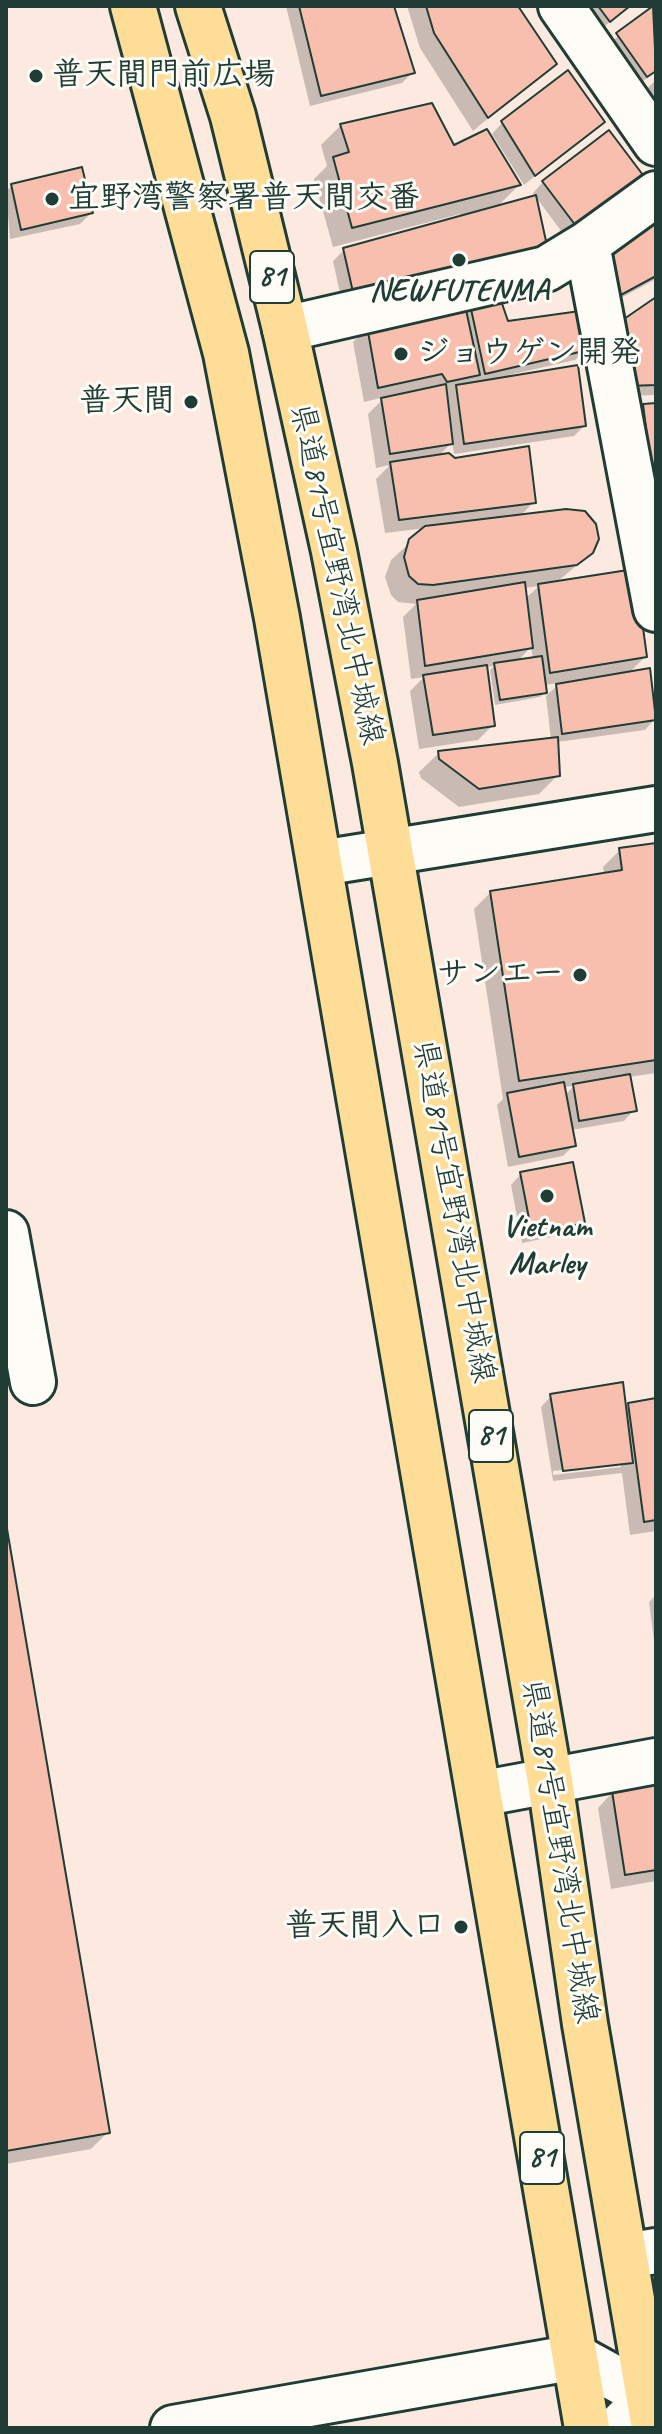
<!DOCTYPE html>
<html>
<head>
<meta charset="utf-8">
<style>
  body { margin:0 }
  #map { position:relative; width:662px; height:2434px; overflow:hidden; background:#fceae1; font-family:Caveat,sans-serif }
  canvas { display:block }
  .frame { position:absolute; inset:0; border:8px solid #1f3d34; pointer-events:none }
</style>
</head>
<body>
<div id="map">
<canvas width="662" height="2434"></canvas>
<div class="frame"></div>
</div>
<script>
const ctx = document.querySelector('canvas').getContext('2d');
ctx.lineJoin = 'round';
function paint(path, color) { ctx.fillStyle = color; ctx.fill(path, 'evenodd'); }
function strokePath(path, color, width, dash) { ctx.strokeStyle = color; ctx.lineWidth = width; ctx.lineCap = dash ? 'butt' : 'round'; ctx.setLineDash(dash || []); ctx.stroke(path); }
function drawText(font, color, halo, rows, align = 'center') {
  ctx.font = font + ' Caveat,"Klee One",sans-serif'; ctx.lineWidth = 6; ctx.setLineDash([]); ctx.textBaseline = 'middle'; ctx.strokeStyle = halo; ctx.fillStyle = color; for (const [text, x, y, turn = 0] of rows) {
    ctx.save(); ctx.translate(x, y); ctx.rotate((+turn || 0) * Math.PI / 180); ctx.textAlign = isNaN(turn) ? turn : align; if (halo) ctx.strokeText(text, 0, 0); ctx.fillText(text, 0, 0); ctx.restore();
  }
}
const shadow = new Path2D(`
  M286 6H392L413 72 402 83 310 106Z
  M407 6H515L554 63 473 131 420 48Z
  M580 6H629L599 31Z
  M656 7V72L636 86 607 45Z
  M656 80V114L640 95Z
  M602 122 524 185 492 134 502 123Z
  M341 125 453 148 519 185 495 209 344 311 333 261 344 250 461 218 460 214 333 247 314 179 327 166 321 145Z
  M643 179 567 239 533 193 543 182Z
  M12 186 91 213 80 224 10 239 6 191Z
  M656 215V279L608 305Z
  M469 296 507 323 586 349 575 360 509 375 584 426 574 436 454 454 452 442 438 457 534 502 519 517 592 552 556 583 632 615 645 657 628 674 655 719 645 730 557 742 558 775 539 794 459 807 421 778 419 772 439 753 551 740 546 696 560 683 544 685 545 692 540 697 495 705 490 670 494 666 485 667 493 725 478 740 419 749 410 691 424 677 411 679 403 617 416 604 398 602 391 595 385 577 391 560 426 528 385 533 376 479 390 465 376 468 368 414 385 397 364 402 353 342 368 328ZM539 586 525 599 524 588ZM531 647 533 659 517 662Z
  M656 300V395L618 396 614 332Z
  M656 405V492L633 417 644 406Z
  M656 845V1073L629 1077 634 1110 624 1121 571 1130 574 1145 563 1156 508 1167 497 1105 503 1099 474 909 491 892 604 875 603 867 620 850ZM574 1086 565 1095 563 1087Z
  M521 1174 583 1222 572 1233 522 1243 511 1185Z
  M551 1396 624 1410 629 1405 656 1400V1531L630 1535 622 1473 553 1481 541 1407ZM621 1463V1467L553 1475V1471Z
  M6 1535 108 2132 91 2149 6 2164Z
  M656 1595V1656L649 1602Z
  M656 1786V1881L611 1889 598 1808 612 1793Z`);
const building = new Path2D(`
  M299 6H394L415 73 321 96Z
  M426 6H518L557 64 488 118 434 33Z
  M598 6H630L610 22Z
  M653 6 656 71 647 77 616 33Z
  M568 70 605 122 535 176 501 121Z
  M432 103 454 145 487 129 521 185 352 228 333 157 349 152 340 124Z
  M609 130 646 179 579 230 542 181Z
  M82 167 93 213 21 230 11 184Z
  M536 195 549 255 355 301 343 248Z
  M656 213V276L619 296 602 249Z
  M497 289 508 321 580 311 588 350 485 374 468 295Z
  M656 297V385L628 386 624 319Z
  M465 305 480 375 447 382 442 374 378 388 367 326Z
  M578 365 586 426 464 444 456 385Z
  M446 384 453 444 390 454 381 398Z
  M656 403V484H653L643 404Z
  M529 446 536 503 399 520 390 462 449 453 455 458Z
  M566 509 585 511 596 524 599 539 593 553 577 565 433 585 418 584 409 576 404 557 409 539 425 526Z
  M628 570 633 613H641L647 657 550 673 538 584Z
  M525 582 533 648 425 666 417 600Z
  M542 656 547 693 500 700 494 663Z
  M487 665 495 726 433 735 423 675Z
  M650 668 656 720 562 734 556 684Z
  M558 737 560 776 479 789 439 759 438 751Z
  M656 843V1060L519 1081 490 891 622 870 619 848Z
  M630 1074 637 1111 579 1121 573 1084Z
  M564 1082 576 1146 519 1157 507 1093Z
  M573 1162 585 1223 532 1234 520 1172Z
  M623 1382 633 1463 563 1471 550 1394Z
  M656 1398V1520L644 1522 628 1403Z
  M6 1523 110 2133 6 2151Z
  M656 1784V1870L625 1875 612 1791Z`);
const minor = new Path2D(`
  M561 6 656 143
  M656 194 587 244 656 609
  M285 329 546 269 587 244
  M321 863 656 809
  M6 1233 33 1382
  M479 1794 656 1761
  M625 2256 656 2251
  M173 2428 576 2357 649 2397 618 2428`);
const major = new Path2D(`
  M133 6 226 353 277 618 587 2428
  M198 6 233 116 285 329 334 551 375 763 550 1781 585 2024 654 2428`);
const markers = [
  [36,76,8,"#1f3d34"],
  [52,199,8,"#1f3d34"],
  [459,260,8,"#1f3d34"],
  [401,354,8,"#1f3d34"],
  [191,402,8,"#1f3d34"],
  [580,975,8,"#1f3d34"],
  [547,1196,8,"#1f3d34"],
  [461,1927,8,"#1f3d34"]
];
const shields = [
  [272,277,44],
  [491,1436,44],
  [542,2158,44]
];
const shieldNames = [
  ["81",272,277],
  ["81",491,1436],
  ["81",542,2158]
];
const poiNames = [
  ["普天間門前広場",52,76],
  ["宜野湾警察署普天間交番",68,199],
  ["NEWFUTENMA",459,292,"center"],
  ["ジョウゲン開発",417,354],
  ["普天間",175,402,"right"],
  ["サンエー",564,975,"right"],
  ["Vietnam",547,1228,"center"],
  ["Marley",547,1265,"center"],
  ["普天間入口",445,1927,"right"]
];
const streetNames = [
  ["県道81号宜野湾北中城線",336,574,78],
  ["県道81号宜野湾北中城線",453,1211,80],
  ["県道81号宜野湾北中城線",559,1851,81]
];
paint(shadow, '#0003');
paint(building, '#f8bfaf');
strokePath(building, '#1f3d34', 2);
strokePath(minor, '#1f3d34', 50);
strokePath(major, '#1f3d34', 50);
strokePath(minor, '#fdfcf7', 44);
strokePath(major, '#fedd96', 44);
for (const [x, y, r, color] of markers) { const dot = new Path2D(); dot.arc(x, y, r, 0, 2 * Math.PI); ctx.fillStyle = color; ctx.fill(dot); strokePath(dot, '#fdfcf7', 3); }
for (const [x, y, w] of shields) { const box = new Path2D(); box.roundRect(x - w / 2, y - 26, w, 52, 6); ctx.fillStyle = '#fdfcf7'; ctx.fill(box); strokePath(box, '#1f3d34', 2); }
drawText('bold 30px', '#1f3d34', null, shieldNames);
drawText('bold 32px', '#1f3d34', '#fdfcf7', poiNames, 'left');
drawText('32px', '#1f3d34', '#fdfcf7', streetNames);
</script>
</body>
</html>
